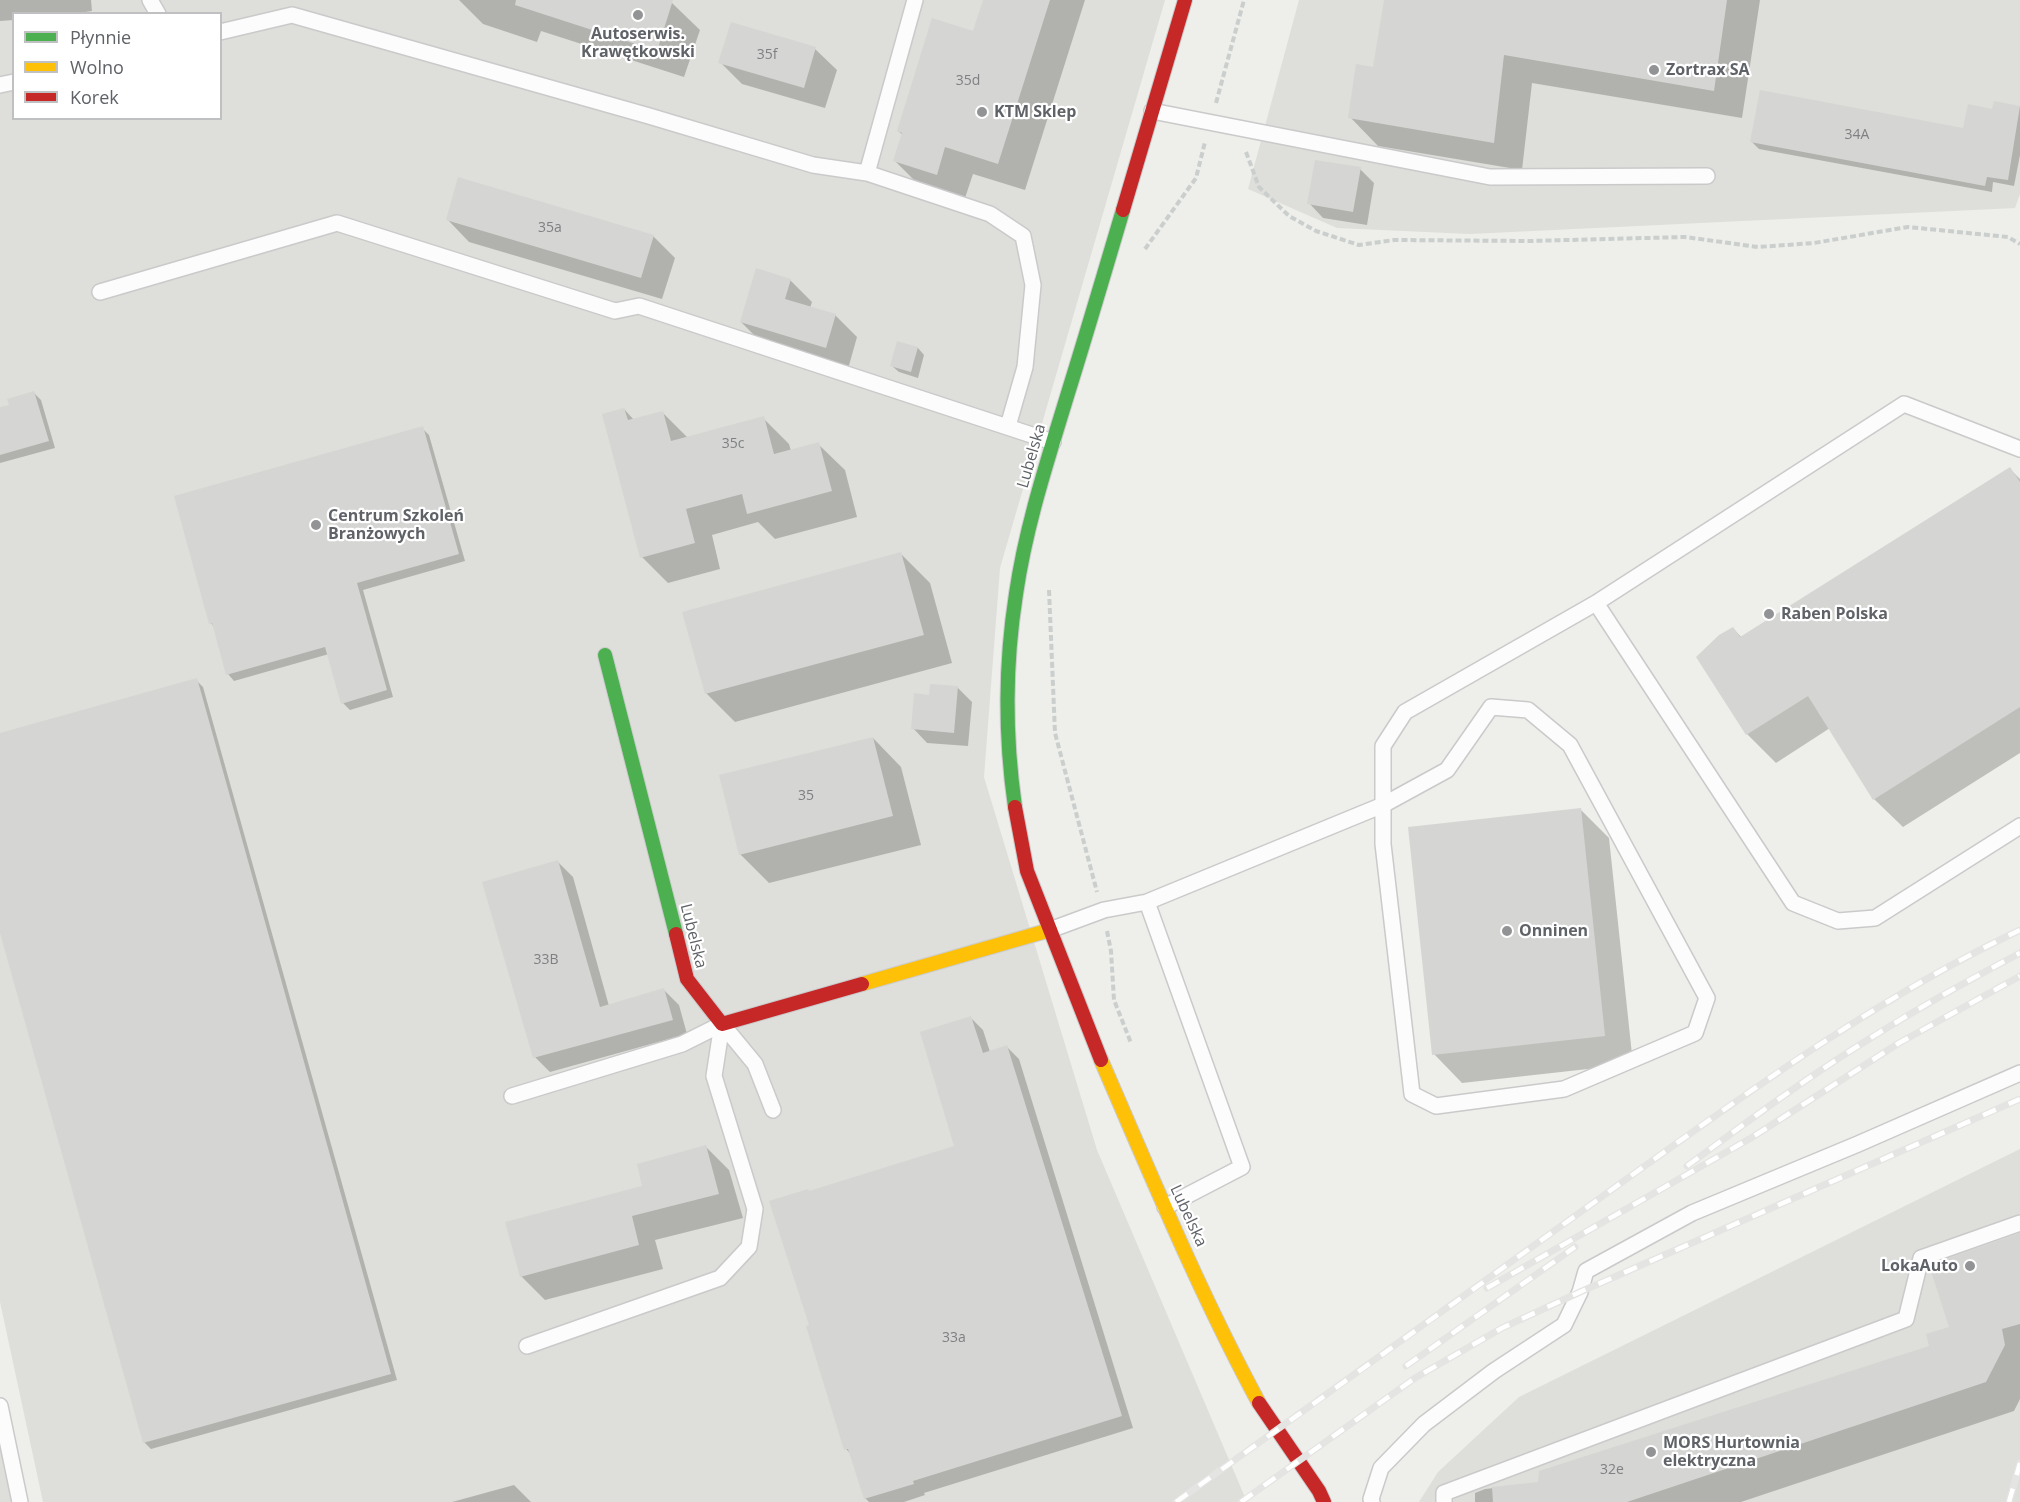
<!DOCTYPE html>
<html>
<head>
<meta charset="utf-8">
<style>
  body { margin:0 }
  #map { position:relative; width:2020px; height:1502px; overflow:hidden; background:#eeeeea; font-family:"Open Sans",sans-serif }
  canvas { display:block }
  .legend { position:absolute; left:12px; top:12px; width:210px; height:108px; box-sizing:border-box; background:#fff; border:2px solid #bfc0c2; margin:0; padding:8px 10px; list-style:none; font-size:18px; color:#5f6267 }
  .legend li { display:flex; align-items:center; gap:12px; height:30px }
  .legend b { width:30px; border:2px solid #bfc0c2 }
</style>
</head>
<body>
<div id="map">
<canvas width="2020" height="1502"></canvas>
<ul class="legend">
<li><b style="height:8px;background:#4caf50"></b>Płynnie</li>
<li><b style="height:8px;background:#ffc107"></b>Wolno</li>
<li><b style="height:8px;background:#c62828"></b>Korek</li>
</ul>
</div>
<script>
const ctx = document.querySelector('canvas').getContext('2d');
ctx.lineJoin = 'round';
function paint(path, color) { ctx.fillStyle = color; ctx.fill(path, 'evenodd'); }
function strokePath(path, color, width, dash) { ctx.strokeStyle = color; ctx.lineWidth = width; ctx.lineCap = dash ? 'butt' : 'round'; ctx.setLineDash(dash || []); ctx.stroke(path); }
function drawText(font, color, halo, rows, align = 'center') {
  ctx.font = font + ' "Open Sans",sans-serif'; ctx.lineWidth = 4.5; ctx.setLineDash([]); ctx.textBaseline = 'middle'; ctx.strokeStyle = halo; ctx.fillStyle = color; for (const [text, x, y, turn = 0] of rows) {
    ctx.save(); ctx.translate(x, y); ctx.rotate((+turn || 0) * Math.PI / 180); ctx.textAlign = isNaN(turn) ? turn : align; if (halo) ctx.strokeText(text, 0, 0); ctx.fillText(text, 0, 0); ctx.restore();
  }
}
const industrial = new Path2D(`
  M0 0H1165L1000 568 984 777 1097 1150 1247 1502H43L0 1302ZM14 14H220V118H14Z
  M1299 0H2020V194L2015 208 1470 234 1337 228 1248 189Z
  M2020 1149V1502H1419L1438 1472 1519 1397Z
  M0 1443 12 1502H0Z`);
const shadow = new Path2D(`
  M0 0H91L92 11 72 14H14V20L0 21Z
  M459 0H664L672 3 700 30 684 77 541 31 537 42 483 24Z
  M984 0H1085L1025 190 973 174 964 201 922 188 895 161 903 135 898 131 974 33Z
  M1386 0H1760L1742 118 1532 83 1522 170 1378 146 1350 117 1375 68Z
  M815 49 837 70 825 108 742 84 720 62Z
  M1995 102 2020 107V155L2014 186 1993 182 1992 192 1759 149 1752 142 1964 130 1994 111Z
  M1360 169 1374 183 1367 225 1323 218 1309 203Z
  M448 220 653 236 675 258 662 299 469 242Z
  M790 280 812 302 810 308 835 315 857 337 848 369 763 344 741 322Z
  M898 343 918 348 924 355 918 378 899 372 892 366Z
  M34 393 41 400 55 448 0 463V409L11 406Z
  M624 409 634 420 662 412 688 438 763 418 789 444 791 451 818 444 845 470 857 517 775 539 758 522 712 535 720 569 668 583 642 557Z
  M422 428 429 435 465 561 363 590 393 697 350 710 343 703 329 654 234 681 228 674 214 627 211 623Z
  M2010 469 2020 479V753L1903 827 1874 799 1830 728 1776 763 1747 734 1733 628 1742 638Z
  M901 554 930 583 952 663 735 722 706 693Z
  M196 680 203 687 397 1380 151 1449 144 1442 0 927V735Z
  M957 687 972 702 968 746 927 743 913 728 931 696Z
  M873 738 901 767 921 845 769 883 740 854Z
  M1581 810 1609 838 1633 1064 1462 1083 1434 1054Z
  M558 862 573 877 609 1006 664 990 679 1005 687 1034 550 1072 535 1057Z
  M971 1018 983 1030 990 1052 1007 1047 1019 1059 1133 1428 924 1493 925 1495 904 1502H869L865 1498 851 1454 846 1449 811 1326 809 1192 956 1147Z
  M705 1146 729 1170 743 1218 655 1240 663 1269 545 1300 521 1276 644 1187Z
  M2020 1234V1399L2014 1411 1741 1502H1475V1493L1485 1489 1539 1483 1930 1347 1950 1327Z
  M514 1485 531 1502H452Z`);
const building = new Path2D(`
  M516 0H673L657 51 515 5Z
  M983 0H1050L998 164 945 147 937 175 893 161 902 133 897 131 932 18 973 31Z
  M1384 0H1727L1714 91 1504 55 1494 143 1348 118 1356 64 1373 67Z
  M731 22 816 47 804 88 718 63Z
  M1760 90 1963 128 1968 104 1992 109 1994 101 2020 106 2008 180 1987 177 1985 186 1750 142Z
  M1315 160 1361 167 1353 212 1307 204Z
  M458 177 654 235 641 278 446 220Z
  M756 268 791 279 785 299 836 314 826 348 740 322Z
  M897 341 918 347 911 372 890 366Z
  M34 391 49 441 0 455V407L9 405 7 399Z
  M624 408 628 420 663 411 671 441 764 416 774 454 819 442 832 491 747 514 742 494 686 509 695 543 640 558 602 414Z
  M423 426 459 554 357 583 387 690 341 704 325 647 226 675 212 623 209 624 174 496Z
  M2010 467 2020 482V707L1873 800 1808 696 1746 735 1696 657 1719 635 1733 627 1740 637Z
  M901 552 924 635 705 694 682 612Z
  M197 678 391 1374 143 1443 0 933V733Z
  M930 684 958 686 954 733 911 729 914 693 929 695Z
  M873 737 893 816 739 855 719 775Z
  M1581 808 1605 1036 1432 1055 1408 827Z
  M558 860 600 1007 664 988 673 1020 533 1058 482 882Z
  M971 1016 983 1053 1007 1045 1122 1416 913 1481 914 1484 864 1499 848 1449 844 1450 829 1401 806 1326 809 1325 769 1201 808 1189 809 1191 954 1146 920 1032Z
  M706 1145 719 1194 632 1216 639 1245 520 1277 505 1222 642 1186 637 1164Z
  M2020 1233V1324L2002 1329 2005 1345 1986 1382 1627 1502H1493L1492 1487 1538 1482 1539 1471 1929 1346 1926 1334 1949 1327 1929 1265Z`);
const path = new Path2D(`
  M1216 103 1244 0
  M1246 152 1259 187 1289 216 1316 231 1359 245 1394 240 1529 241 1685 237 1758 247 1814 243 1908 227 2008 237 2020 244
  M1145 249 1196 178 1205 142
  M1049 590 1055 733 1097 892
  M1107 931 1111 951 1114 1000 1131 1043`);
const lane = new Path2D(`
  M150 0 158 14
  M220 32 292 15 649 116 813 165 867 173 990 214 1023 236 1033 285 1025 367 1008 426
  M0 85 14 82
  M1152 111 1490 177 1707 176
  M867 173 915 0
  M100 292 337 223 615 311 639 306 1053 442
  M1596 603 1793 903 1838 921 1875 918 2020 826
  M1491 707 1528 710 1570 745 1707 998 1695 1033 1564 1089 1436 1106 1412 1094 1383 844V805L1447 770Z
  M1147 902 1242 1167 1165 1207
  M1050 930 1104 910 1147 902 1383 805V746L1405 712 1596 603 1904 404 2020 449
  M512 1096 682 1044 722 1024
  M527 1346 720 1278 749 1247 755 1209 714 1076 722 1024 755 1064 773 1110
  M0 1406 20 1502
  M1372 1502 1371 1499 1381 1468 1424 1424 1494 1371 1564 1325 1580 1292 1586 1271 1692 1213 1858 1144 2020 1073
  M1444 1502V1493L1906 1319 1921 1258 2020 1223`);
const fast = new Path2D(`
  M605 655 676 934
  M1015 807C1005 737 1005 664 1016 594 1026 525 1048 459 1068 393 1087 332 1105 271 1123 210`);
const slow = new Path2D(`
  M862 984 1050 930
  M1101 1060C1151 1175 1199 1292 1259 1403`);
const jam = new Path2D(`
  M1123 210 1185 0
  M1015 807 1027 871 1101 1060
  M676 934 687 979 722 1024 862 984
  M1259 1403 1319 1491 1324 1502`);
const rail = new Path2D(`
  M1687 1166C1743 1125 1799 1083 1858 1046 1911 1012 1965 982 2020 953
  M1487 1288 1751 1138 1899 1043 2020 976
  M1406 1366 1575 1247
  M1176 1502C1322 1398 1468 1293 1614 1188 1744 1095 1875 999 2020 930
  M1241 1502 1415 1378 1502 1328 1580 1292 2020 1099
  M2009 1502 2020 1463`);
const markers = [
  [638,15,6,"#919395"],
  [1654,70,6,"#919395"],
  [982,112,6,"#919395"],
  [316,525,6,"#919395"],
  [1769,614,6,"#919395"],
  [1507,931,6,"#919395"],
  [1970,1266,6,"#919395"],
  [1651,1452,6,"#919395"]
];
const numberNames = [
  ["35f",767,55],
  ["35d",968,81],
  ["34A",1857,135],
  ["35a",550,228],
  ["35c",733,444],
  ["35",806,796],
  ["33B",546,960],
  ["33a",954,1338],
  ["32e",1612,1470]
];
const poiNames = [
  ["Autoserwis.",638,34,"center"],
  ["Krawętkowski",638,52,"center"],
  ["Zortrax SA",1666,70],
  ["KTM Sklep",994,112],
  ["Centrum Szkoleń",328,516],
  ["Branżowych",328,534],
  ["Raben Polska",1781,614],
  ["Onninen",1519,931],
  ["LokaAuto",1958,1266,"right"],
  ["MORS Hurtownia",1663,1443],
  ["elektryczna",1663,1461]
];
const streetNames = [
  ["Lubelska",1032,456,-74],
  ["Lubelska",693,936,76],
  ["Lubelska",1188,1216,65]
];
paint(industrial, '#dededa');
paint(shadow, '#0003');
paint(building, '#d5d5d3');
strokePath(lane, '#cacacb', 18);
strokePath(fast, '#cbcbcc', 16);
strokePath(slow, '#cbcbcc', 16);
strokePath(jam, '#cbcbcc', 16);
strokePath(path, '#cacfcd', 4, [6, 3]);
strokePath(lane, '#fcfcfc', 15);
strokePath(fast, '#4caf50', 14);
strokePath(slow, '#ffc107', 14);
strokePath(jam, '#c62828', 14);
strokePath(rail, '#e4e4e3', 7);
strokePath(rail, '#fff', 4.5, [14]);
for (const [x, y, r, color] of markers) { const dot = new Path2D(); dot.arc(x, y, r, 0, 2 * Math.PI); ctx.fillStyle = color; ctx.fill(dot); strokePath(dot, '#fff', 2); }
drawText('14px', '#7e8083', null, numberNames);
drawText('bold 16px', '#5f6267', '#fff', poiNames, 'left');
drawText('16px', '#5f6267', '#fff', streetNames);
</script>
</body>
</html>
